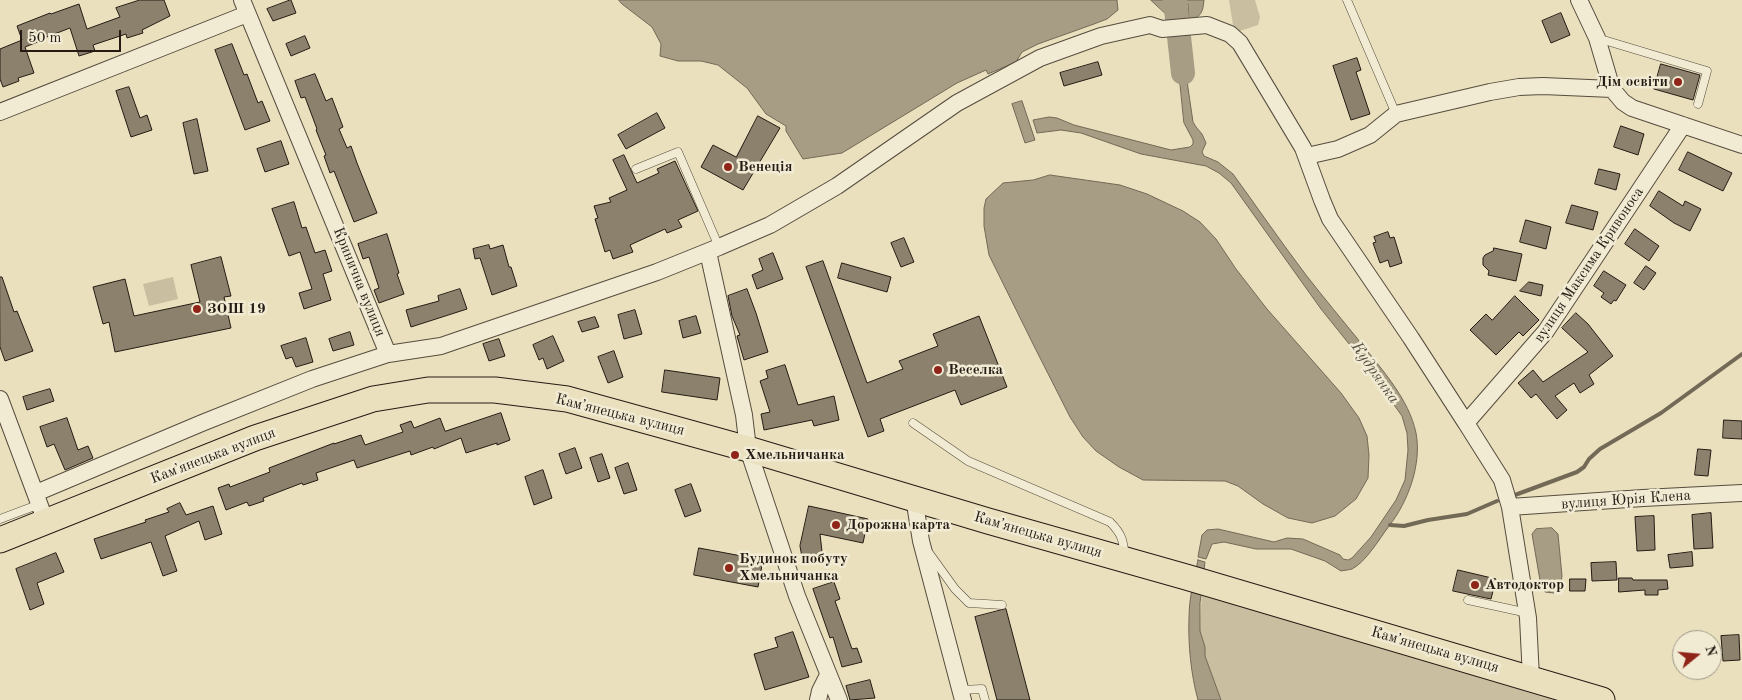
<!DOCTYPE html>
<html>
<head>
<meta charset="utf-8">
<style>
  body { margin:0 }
  #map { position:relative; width:1742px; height:700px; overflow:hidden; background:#eae0bd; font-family:"Old Standard TT",serif }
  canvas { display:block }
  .north { position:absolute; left:1672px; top:630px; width:50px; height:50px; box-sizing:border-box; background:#f1ebd4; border:1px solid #9f9887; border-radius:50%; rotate:73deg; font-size:14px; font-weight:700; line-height:20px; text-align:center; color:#251b14 }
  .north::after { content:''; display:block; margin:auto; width:18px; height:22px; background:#8f2418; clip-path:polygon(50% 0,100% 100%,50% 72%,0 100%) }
  .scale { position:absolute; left:20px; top:30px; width:101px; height:22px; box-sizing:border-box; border:2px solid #251b14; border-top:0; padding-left:6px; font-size:15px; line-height:18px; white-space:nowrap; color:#251b14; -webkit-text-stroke:4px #f1ebd4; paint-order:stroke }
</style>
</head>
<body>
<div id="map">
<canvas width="1742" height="700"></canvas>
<div class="north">N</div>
<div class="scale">50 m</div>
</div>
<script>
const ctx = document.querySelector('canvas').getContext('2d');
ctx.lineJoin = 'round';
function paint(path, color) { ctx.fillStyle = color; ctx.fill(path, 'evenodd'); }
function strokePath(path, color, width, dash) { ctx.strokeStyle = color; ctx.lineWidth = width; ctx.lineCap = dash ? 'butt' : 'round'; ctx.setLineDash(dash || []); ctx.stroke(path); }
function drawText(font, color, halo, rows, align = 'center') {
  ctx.font = font + ' "Old Standard TT",serif'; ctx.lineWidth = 5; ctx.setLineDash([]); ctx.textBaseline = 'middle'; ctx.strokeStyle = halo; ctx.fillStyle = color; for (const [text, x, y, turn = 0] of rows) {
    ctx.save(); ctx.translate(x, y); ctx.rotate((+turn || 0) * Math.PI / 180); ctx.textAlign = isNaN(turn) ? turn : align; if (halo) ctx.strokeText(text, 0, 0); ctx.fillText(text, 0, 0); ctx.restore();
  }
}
const green = new Path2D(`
  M1229 0H1255L1260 17 1258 25 1237 32 1233 25Z
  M173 277 178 299 149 306 143 284Z
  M1202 589 1578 700H1221L1205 656V647L1200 631Z`);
const water = new Path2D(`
  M619 0H1117L1118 10 1107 19 1094 24 1038 44 1022 52 1016 62 988 74 986 70 957 83 842 153 803 159 786 131V126L766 114 747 88 718 65 701 61H678L660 56 661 44 652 27 622 4Z
  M1151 0H1204C1203 12 1201 17 1189 21L1188 4 1184 5 1185 24 1174 25 1173 17 1167 15Z
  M1176 41H1183L1188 88 1193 122 1196 127 1202 134 1206 143 1202 152 1204 156 1218 162 1233 174C1257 207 1281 242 1306 275 1324 298 1343 321 1361 343 1382 370 1409 399 1416 433 1422 464 1408 502 1389 526 1380 538 1366 562 1352 569 1349 570 1345 570 1341 571L1325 561 1291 549H1256L1224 542 1212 544 1206 559 1198 557 1202 535 1207 530 1218 529 1274 542 1287 538 1303 539 1340 555 1343 559 1348 560 1352 558 1371 537 1396 500 1405 480 1408 450 1407 433 1402 416 1362 360 1321 309 1231 183 1219 173 1206 166 1141 154 1081 133 1061 130 1037 133 1033 120 1049 117 1057 118 1074 125 1171 150 1190 147 1193 144V140L1184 123Z
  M1022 101 1035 140 1025 143 1012 104Z
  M1050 175 1120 185 1147 194 1183 211 1200 222 1216 239 1236 269 1267 309 1341 393 1359 418 1367 436 1369 455 1368 478 1356 499 1335 516 1312 523 1288 518 1263 504 1238 486 1225 481 1143 480 1119 467 1096 451 1083 437 1070 417 1034 346 989 255 984 226V208L986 199 1003 183 1033 180Z
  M1552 528 1558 534 1562 576 1560 591 1554 593 1545 592 1541 586 1532 534 1536 529Z
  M1198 560 1205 562 1200 603V631L1205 647V656L1221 700H1198C1191 675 1188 644 1189 618 1189 598 1194 579 1198 560Z`);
const stream = new Path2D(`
  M1515 495 1577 472 1584 467 1589 459 1600 449 1661 413 1742 354
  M1390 525 1404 526 1428 520 1467 514 1497 501`);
const river = new Path2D(`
  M1175 0 1183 73`);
const building = new Path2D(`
  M140 0H164L170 16 142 30 143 33 127 38 126 34 93 45 95 51 79 56 70 28 39 40 40 41 25 47 34 73 18 78 19 81 3 87 0 79V49L22 40 17 26 50 13 51 14 79 4 87 29 120 17 116 8Z
  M291 0 296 13 273 21 267 9Z
  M1561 13 1570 35 1551 43 1542 21Z
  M305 36 310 48 291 56 286 44Z
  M232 44 244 75 247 74 258 103 262 101 270 121 245 130 215 50Z
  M1357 58 1361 70 1356 72 1370 114 1351 120 1333 66Z
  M1098 62 1102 75 1064 86 1060 73Z
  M1661 64 1700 75 1693 100 1654 89Z
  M315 74 326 101 332 98 343 127 339 129 347 148 351 146 357 163 377 213 354 222 334 171 330 173 324 156 326 155 316 130 317 129 305 97 301 98 295 81Z
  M129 87 140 118 147 115 152 130 131 137 116 91Z
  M657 113 665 128 626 149 618 135Z
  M758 116 780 128 743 190 701 167 713 145 736 157Z
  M197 119 208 171 194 174 183 123Z
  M1621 126 1644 134 1638 155 1614 147Z
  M281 141 289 164 265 172 257 149Z
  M1688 152 1732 173 1723 191 1679 170Z
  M624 155 637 183 659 173 657 169 675 161 698 211 678 220 682 227 667 233 665 229 630 245 633 252 613 259 610 250 605 252 595 219 598 218 594 206 611 202 609 198 627 190 613 160Z
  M1599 169 1620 174 1616 190 1595 184Z
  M1659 191 1683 206 1685 201 1701 209 1690 231 1674 223 1650 206Z
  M294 202 302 228 306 227 315 253 325 250 332 271 323 274 331 300 304 309 299 293 312 289 300 252 289 256 272 209Z
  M1572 205 1598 212 1593 230 1566 223Z
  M1526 220 1551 227 1546 249 1520 242Z
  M1635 229 1659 246 1649 261 1625 244Z
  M1388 232 1390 238 1394 237 1402 263 1390 267 1388 260 1380 263 1373 243 1376 242 1374 237Z
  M387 234 399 273 397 274 404 294 379 303 374 290 379 288 369 257 363 259 358 244Z
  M904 238 914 262 901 267 891 243Z
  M489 245 490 249 503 245 509 267H511L517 286 492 295 480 258 475 259 473 249Z
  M1494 248 1522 254 1516 281 1488 275 1489 271 1483 265V258L1485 255 1493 251Z
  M773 253 783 279 757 289 752 275 763 270 759 259Z
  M221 257 231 296 224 297 231 328 115 352 109 322 103 324 93 287 125 279 134 316 200 302 191 265Z
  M823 261 867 383 903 369 899 361 938 346 933 334 979 316 1007 387 961 405 955 390 880 419 884 431 868 437 806 267Z
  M842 263 891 277 887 292 838 278Z
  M1646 266 1656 273 1644 290 1634 283Z
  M1604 271 1626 285 1616 301 1614 300 1611 304 1601 297 1604 293 1594 286Z
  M0 277H2L14 312 17 311 33 351 5 361 0 347Z
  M1529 282 1543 285 1541 296 1520 291Z
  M460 289 467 309 411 327 406 310 439 301 438 296Z
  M747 289 756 313 768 352 744 360 737 336 740 335 732 316 728 296Z
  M1515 296 1539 320 1523 336 1519 332 1496 355 1470 330 1486 314 1492 320Z
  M635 310 642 334 624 339 618 315Z
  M1576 313 1588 324 1613 356 1589 375 1594 384 1580 393 1574 383 1555 396 1567 410 1557 419 1536 394 1531 398 1518 383 1533 370 1543 382 1588 352 1562 328Z
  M696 316 701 333 683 338 679 321Z
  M595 317 599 327 582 332 578 322Z
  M350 332 354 345 333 351 329 339Z
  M553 336 564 361 547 369 543 358 539 360 533 345Z
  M306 338 313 362 296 367 292 357 286 359 281 346Z
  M499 339 505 356 489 361 483 344Z
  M614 351 623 377 608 383 598 357Z
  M785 365 798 405 834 396 839 420 814 426 812 420 764 430 761 414 770 412 760 381 768 378 766 371Z
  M665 370 720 378 717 400 662 392Z
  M50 389 54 401 27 410 23 397Z
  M501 413 510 440 497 445V443L466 453 461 438 434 449 433 447 411 455 410 451 357 468 354 460 316 473 318 480 303 485 302 483 263 498 264 501 249 506 247 502 226 510 218 488 229 484 230 487 270 472 269 468 334 443V444L361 435 365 445 403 432 400 425 411 421 414 428 440 418 445 431Z
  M67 418 78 450 88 446 93 458 65 470 54 444 47 447 40 427Z
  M1724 420 1742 421V439L1723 438Z
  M575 448 582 468 566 474 559 454Z
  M1698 449 1711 450 1708 476 1695 475Z
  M602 454 610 478 598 482 590 458Z
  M628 463 637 490 624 494 615 468Z
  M543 470 552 498 534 505 525 477Z
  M691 484 701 511 685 517 675 490Z
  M180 503 186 515 213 506 222 534 205 540 199 521 165 536 177 571 163 576 151 542 101 559 94 539 146 522 145 520 169 512 167 509Z
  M809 506 868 519 863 543 820 534 823 560 803 563 800 546Z
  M1711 513 1713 548 1694 549 1692 515Z
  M1654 516 1655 550 1637 551 1635 517Z
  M699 548 763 560 758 587 694 575Z
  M1692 552 1693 566 1670 568 1668 555Z
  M56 553 64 572 37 583 44 604 30 610 16 569Z
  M1616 562 1617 580 1592 581 1591 563Z
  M1458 570 1496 579 1491 599 1453 591Z
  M1619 578H1632L1633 580H1667L1668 589 1658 590V595H1645V590L1619 592Z
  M1570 579H1586L1585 591H1570Z
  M834 582 840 599 835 601 852 649 857 648 862 662 842 667 833 637 830 638 813 589Z
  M1006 609 1030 700H997L975 617Z
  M793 632 809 677 765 690 754 654 778 647 775 638Z
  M1739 635 1740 660 1723 661 1721 636Z
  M870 680 875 698 850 700 846 686Z`);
const lane = new Path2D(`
  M1347 0 1396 114
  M1597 38 1707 71 1698 104
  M636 169 678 152 719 247
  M913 423 968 461 1110 522C1122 534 1123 540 1125 556
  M0 519 40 504
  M929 553 955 589 969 603 1002 605
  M1468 600 1528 613
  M961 690 982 689 985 700`);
const street = new Path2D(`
  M1579 0 1597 38 1612 89
  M0 112 247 14
  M1307 156 1338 149 1370 135 1396 114 1490 92 1519 87 1543 86 1612 89 1623 102 1632 108 1742 145
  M708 252 744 415 748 449 797 596 839 700
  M388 354 441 346 657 272 719 247 770 225 837 186 957 103 1040 58 1101 36 1150 25 1162 29 1207 25 1230 34 1240 43 1303 148 1322 200 1330 219 1411 338 1466 423
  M0 399 46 522
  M36 493 202 423 312 379 388 354 242 0
  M914 498 921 541 963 700
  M1510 507 1643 498 1742 493
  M1531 678 1528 618 1510 507 1502 480 1466 423 1546 331 1683 125
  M818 700 820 691 828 675`);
const primary = new Path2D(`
  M0 540 255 438 373 399 428 390H495L567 399 748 449 988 521 1186 577 1602 700`);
const markers = [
  [1678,82,5,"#8f2418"],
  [728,167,5,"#8f2418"],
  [197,309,5,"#8f2418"],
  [938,370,5,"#8f2418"],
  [735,455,5,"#8f2418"],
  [836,525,5,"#8f2418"],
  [729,568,5,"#8f2418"],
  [1475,585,5,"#8f2418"]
];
const poiNames = [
  ["Дім освіти",1668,82,"right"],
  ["Венеція",738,167],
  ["ЗОШ 19",207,309],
  ["Веселка",948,370],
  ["Хмельничанка",745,455],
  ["Дорожна карта",846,525],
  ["Будинок побуту",739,559],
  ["Хмельничанка",739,576],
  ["Автодоктор",1485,585]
];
const streetNames = [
  ["вулиця Максима Кривоноса",1589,265,-56],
  ["Кринична вулиця",359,282,68],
  ["Камʼянецька вулиця",620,415,14],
  ["Камʼянецька вулиця",213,456,-21],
  ["вулиця Юрія Клена",1626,500,-4],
  ["Камʼянецька вулиця",1038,535,16],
  ["Камʼянецька вулиця",1435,650,16]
];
const waterNames = [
  ["Кудрянка",1375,373,55]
];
paint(green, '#c9bfa0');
paint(water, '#a79d84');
strokePath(water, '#736957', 1);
strokePath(stream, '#736957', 4);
strokePath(river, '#a79d84', 24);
paint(building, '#8b816c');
strokePath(building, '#251b14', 1);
strokePath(lane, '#564c3e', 9);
strokePath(street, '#564c3e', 18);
strokePath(primary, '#251b14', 27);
strokePath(lane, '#f1ebd4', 8);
strokePath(street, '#f1ebd4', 16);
strokePath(primary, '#eae0bd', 25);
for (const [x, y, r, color] of markers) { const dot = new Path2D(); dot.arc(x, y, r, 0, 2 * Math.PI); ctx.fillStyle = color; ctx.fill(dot); strokePath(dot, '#f1ebd4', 2); }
drawText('bold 15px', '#251b14', '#f1ebd4', poiNames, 'left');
drawText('15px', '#251b14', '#f1ebd4', streetNames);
drawText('italic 16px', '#594f41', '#f1ebd4', waterNames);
</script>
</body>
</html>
